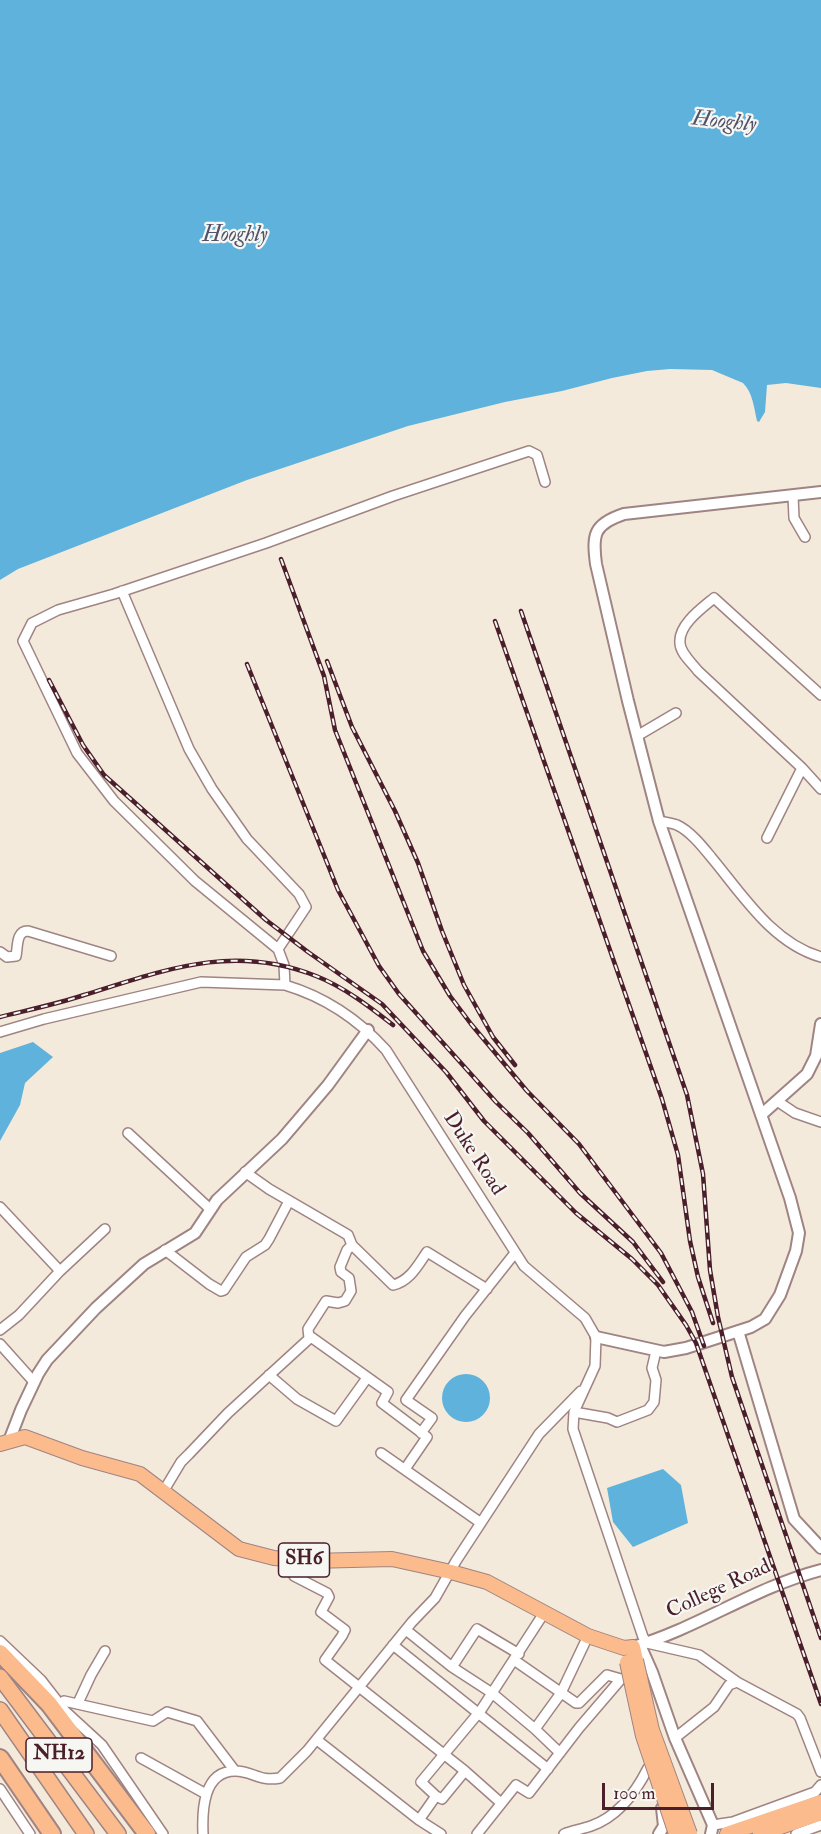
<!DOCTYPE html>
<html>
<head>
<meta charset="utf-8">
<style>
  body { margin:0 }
  #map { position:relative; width:821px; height:1834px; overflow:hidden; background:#f4eadb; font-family:"IM FELL Double Pica",serif }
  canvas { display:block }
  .scale { position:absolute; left:602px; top:1783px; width:112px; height:27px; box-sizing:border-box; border:3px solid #4a1f2b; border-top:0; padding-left:8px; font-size:18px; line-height:21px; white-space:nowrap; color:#4a1f2b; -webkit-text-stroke:4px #f6f6f2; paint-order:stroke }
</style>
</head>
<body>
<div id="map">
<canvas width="821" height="1834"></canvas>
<div class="scale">100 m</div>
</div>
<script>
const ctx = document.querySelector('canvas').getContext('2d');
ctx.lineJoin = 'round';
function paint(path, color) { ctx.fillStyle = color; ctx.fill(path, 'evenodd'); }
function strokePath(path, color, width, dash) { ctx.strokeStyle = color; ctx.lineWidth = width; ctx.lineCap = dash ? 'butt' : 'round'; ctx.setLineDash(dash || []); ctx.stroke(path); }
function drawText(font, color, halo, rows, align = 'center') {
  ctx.font = font + ' "IM FELL Double Pica",serif'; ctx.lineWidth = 4.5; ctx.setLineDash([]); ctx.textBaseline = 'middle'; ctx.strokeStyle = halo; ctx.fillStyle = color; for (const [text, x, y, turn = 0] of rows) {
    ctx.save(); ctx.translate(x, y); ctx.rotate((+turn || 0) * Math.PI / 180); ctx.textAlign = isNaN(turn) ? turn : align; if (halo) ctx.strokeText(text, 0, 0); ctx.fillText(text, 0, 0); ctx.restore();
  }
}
const water = new Path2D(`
  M0 0H821V388L786 383 767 385 765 412 759 422 757 421C754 408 753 393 743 383L712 370 670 369 647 371 612 378 562 391 505 402 408 426 247 480 18 569 0 580Z
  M33 1042 53 1057 25 1083 20 1105 0 1141V1053Z
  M442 1398a24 24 0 1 1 48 0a24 24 0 1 1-48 0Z
  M663 1469 681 1485 688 1523 633 1547 613 1522 607 1488Z`);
const minor = new Path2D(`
  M793 496 794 518 805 537
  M122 591 189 749 212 789 247 839 299 894 306 907 278 949
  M821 695 714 598C702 608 678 625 680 643 680 653 692 663 698 671L802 768 821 789
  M637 736 676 713
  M659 821C665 822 672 823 677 825 690 831 702 846 711 857 742 894 772 943 821 957
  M767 838 802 768
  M0 952 7 957 16 956C18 946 16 931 28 931L111 956
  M285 985 284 965 278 949 195 881 114 801 77 753 23 641 32 623 58 610 114 594 266 543 393 496 529 451 537 455 545 482
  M0 1032 44 1019 201 982 285 985C325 997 358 1019 386 1050L524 1266 585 1318 596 1337 595 1366 574 1412 573 1429 643 1637 647 1643 699 1655 737 1682
  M777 1101 795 1113 821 1122
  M128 1133 210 1209
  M245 1172 269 1189 348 1235 352 1245 393 1285C410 1281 418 1265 427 1252L487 1289
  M0 1207 60 1271
  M165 1250 209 1284 221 1291 224 1290 246 1257 265 1245 269 1239 289 1201
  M0 1330 19 1315 60 1271 105 1229
  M309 1338 308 1329 326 1301 338 1303 345 1301 351 1291 349 1278 341 1272 340 1267 347 1250 352 1245
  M0 1344 34 1382
  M269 1375 297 1399 336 1421 367 1378
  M574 1412 608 1418 617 1422 648 1410 654 1402 656 1380 652 1368 656 1351
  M421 1433 432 1418 406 1400 465 1316 515 1253
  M381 1453 481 1523
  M163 1492 181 1462 189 1454 228 1413 311 1337 388 1392 382 1403 427 1437 405 1469
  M294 1576 327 1593 329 1597 321 1612 345 1630 342 1636 325 1660 465 1771 442 1799 436 1796
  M406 1630 452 1667 492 1693 535 1729 560 1753
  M0 1641 41 1680 65 1711 102 1745 163 1834
  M393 1645 548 1769
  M514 1660 576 1703H579L607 1675 621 1679
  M452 1667 477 1629 519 1654
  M78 1703 91 1675 105 1651
  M61 1706 64 1701 153 1721 167 1712 197 1721 235 1771
  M535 1729 561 1693 588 1636
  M675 1738 714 1707 729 1685 737 1682 797 1714 800 1718 821 1772
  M317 1740 419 1820 441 1834
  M141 1758 206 1794
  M465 1771 501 1803
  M0 1789 30 1834
  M419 1820 436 1796 421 1782 481 1710 544 1613
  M713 1825 733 1822 815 1792 821 1785
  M203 1834C202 1811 203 1771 235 1771 253 1771 259 1782 280 1778L307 1751 412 1622 435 1598 456 1561 539 1434 581 1391
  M477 1834 516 1785 529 1793 579 1728 621 1679 633 1676
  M564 1834C572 1831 582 1829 591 1826 617 1817 636 1792 648 1768
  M796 1834 821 1825`);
const tertiary = new Path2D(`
  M761 1115 807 1074 816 1056 821 1024
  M738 1331 794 1519 821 1548
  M596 1337 664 1352 686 1348 751 1327 765 1319 780 1295 796 1251 799 1233 790 1198 659 821 628 701 596 564C592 534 594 524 624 514L821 492
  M9 1441 21 1410 38 1374 47 1360 96 1308 144 1264 195 1233 217 1200 282 1139 328 1085 368 1030
  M640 1645 652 1672 675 1738 713 1825 711 1834
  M633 1647C698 1628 755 1587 821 1570
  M659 1834 664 1826 662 1808`);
const primary = new Path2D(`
  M0 1444 25 1437 82 1458 140 1474 239 1549 274 1558 311 1561 392 1559 451 1572 487 1582 588 1636 624 1648 633 1647 636 1660
  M727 1834 821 1802
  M760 1834 821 1813`);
const trunk = new Path2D(`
  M0 1677 118 1834
  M0 1710 86 1834`);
const motorway = new Path2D(`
  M0 1653 49 1704 147 1834
  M0 1758 52 1834`);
const rail = new Path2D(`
  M281 559 324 676 335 730 423 951 450 996 471 1024 527 1091 579 1144 661 1253 692 1312 704 1346
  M521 611 687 1095 703 1174 710 1270 718 1317 732 1377 821 1638
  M495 621 662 1099 678 1155 690 1241 698 1277 713 1323
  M327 661 352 727 395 811 418 863 442 931 464 985 493 1037 515 1065
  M247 664 338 890 379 966 399 994 496 1102 528 1133 580 1193 633 1242 663 1282
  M49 680 83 745 104 775 266 920 308 952 382 1004 446 1072 484 1121 576 1213 632 1259 658 1285 686 1325 696 1343 821 1704
  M0 1017C28 1010 57 1004 84 995 165 970 232 943 316 976 344 987 370 1007 393 1025`);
const primaryBridge = new Path2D(`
  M636 1660 652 1730 690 1834
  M627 1662 643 1736 676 1834`);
const shields = [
  [304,1560,51],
  [59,1755,66]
];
const shieldNames = [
  ["SH6",304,1560],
  ["NH12",59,1755]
];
const streetNames = [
  ["Duke Road",473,1154,57],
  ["College Road",719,1590,-25]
];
const waterNames = [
  ["Hooghly",724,123,6],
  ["Hooghly",235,236]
];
paint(water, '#5fb2db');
strokePath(minor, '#9f8483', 12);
strokePath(tertiary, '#9f8483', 14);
strokePath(primary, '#9f8483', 16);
strokePath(trunk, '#9f8483', 18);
strokePath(motorway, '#9f8483', 20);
strokePath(minor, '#fff', 9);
strokePath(tertiary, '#fff', 10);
strokePath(primary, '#fbbb8d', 14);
strokePath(trunk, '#fbbb8d', 15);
strokePath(motorway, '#fbbb8d', 16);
strokePath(rail, '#4a1f2b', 4.5);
strokePath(rail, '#f6f6f2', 2, [7]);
strokePath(primaryBridge, '#9f8483', 16, []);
strokePath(primaryBridge, '#fbbb8d', 14);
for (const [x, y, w] of shields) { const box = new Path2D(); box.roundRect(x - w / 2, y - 17, w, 34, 4.5); ctx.fillStyle = '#f6f6f2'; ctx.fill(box); strokePath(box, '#4a1f2b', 1.5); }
drawText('bold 20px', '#4a1f2b', null, shieldNames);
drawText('21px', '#4a1f2b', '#f6f6f2', streetNames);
drawText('italic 22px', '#515269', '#f6f6f2', waterNames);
</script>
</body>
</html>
